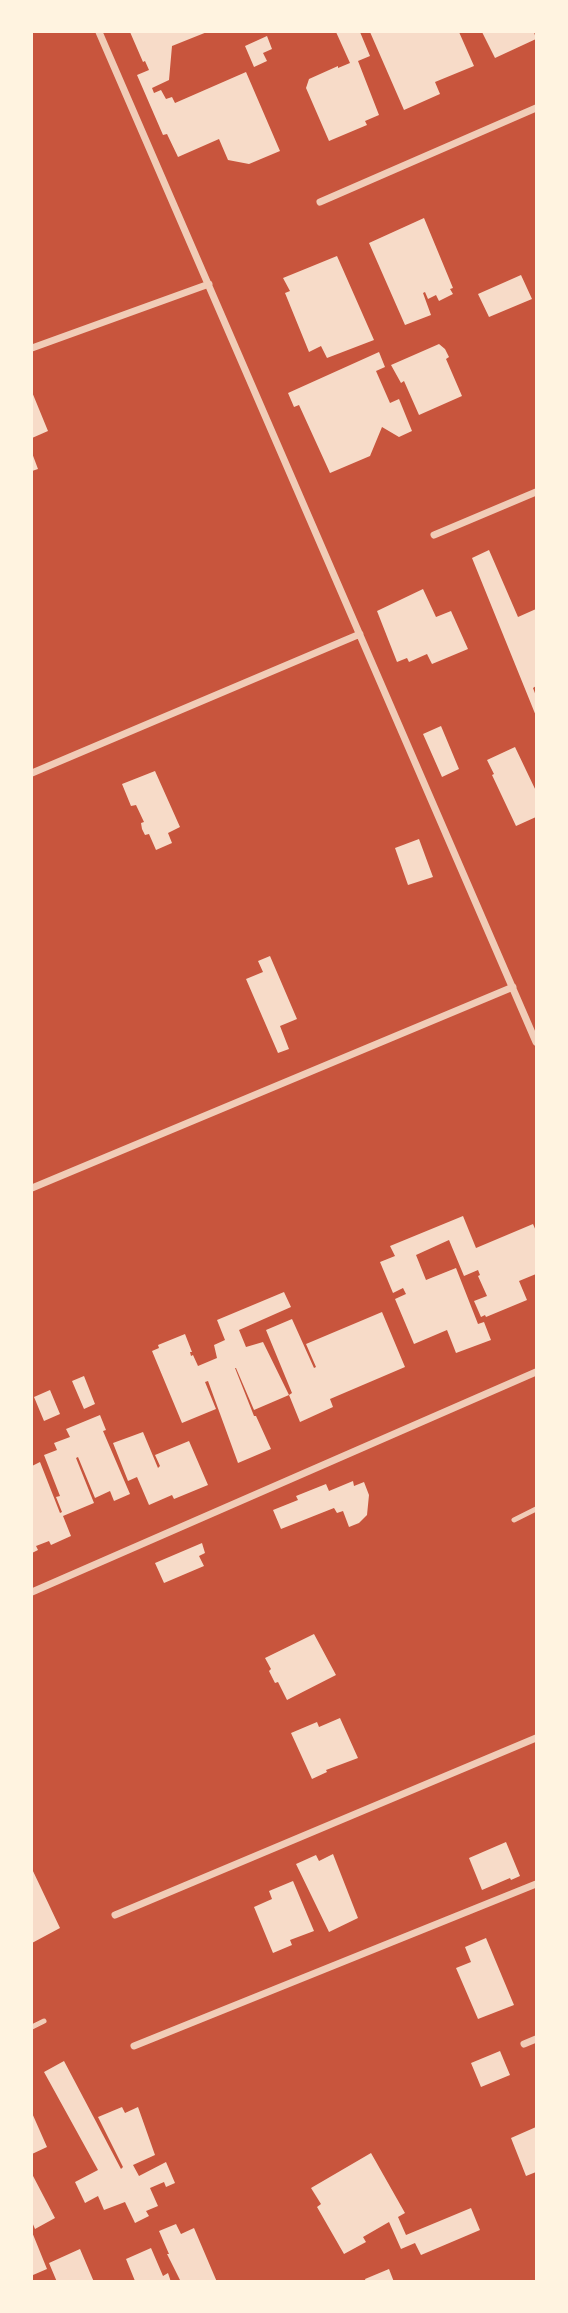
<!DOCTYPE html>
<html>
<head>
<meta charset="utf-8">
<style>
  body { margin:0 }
  #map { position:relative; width:568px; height:2313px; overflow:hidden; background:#c8553d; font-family:"Fira Sans Condensed",sans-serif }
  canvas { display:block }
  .frame { position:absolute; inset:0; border:33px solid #fff3e0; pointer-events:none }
</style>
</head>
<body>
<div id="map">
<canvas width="568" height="2313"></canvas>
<div class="frame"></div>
</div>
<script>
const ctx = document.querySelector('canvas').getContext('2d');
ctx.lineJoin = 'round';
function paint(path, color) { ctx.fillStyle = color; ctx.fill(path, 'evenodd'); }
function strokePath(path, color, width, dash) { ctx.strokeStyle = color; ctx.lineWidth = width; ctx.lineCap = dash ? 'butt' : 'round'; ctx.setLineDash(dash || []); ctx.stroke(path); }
const building = new Path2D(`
  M130 32H207L172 46 169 80 152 88 154 93 161 90 166 99 172 97 175 103 246 72 280 151 249 164 228 160 219 139 178 157 167 134 163 135 137 75 149 70 145 61 143 62Z
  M336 32H360L370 56 358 61 379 115 365 121 367 125 329 141 306 88 309 79 338 66V68L350 63Z
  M370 32H459L474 66 435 82 440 94 404 110Z
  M482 32H534L536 39 495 58Z
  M267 36 272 49 263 53 267 61 254 67 245 46Z
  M424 218 453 288 450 289 453 294 439 301 436 295 428 299 425 292 423 293 431 315 405 325 369 243Z
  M337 256 374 340 327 358 321 346 309 352 285 293 290 291 283 278Z
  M521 275 532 299 489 317 478 294Z
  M439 344 445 349 449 357 446 359 462 396 419 415 404 381 401 383 391 365Z
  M379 352 385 367 376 371 390 403 399 399 412 431 399 437 382 427 370 456 330 473 299 405 294 407 288 393Z
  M32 392 48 431 32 438Z
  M32 453 38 469 32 471Z
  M489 550 518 617 536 609V686L533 688 536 696V716L472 558Z
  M423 589 436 617 451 611 468 649 432 664 427 654 409 662 407 658 397 662 377 611Z
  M441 726 459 769 442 777 423 734Z
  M515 747 536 791V817L516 826 492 775 494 774 487 760Z
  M155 771 180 827 168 833 172 843 156 850 149 834 145 835 142 829 141 823 144 822 136 805 131 806 122 784Z
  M419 839 433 877 408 885 395 848Z
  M270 956 297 1019 280 1026 289 1049 278 1053 246 979 263 972 258 961Z
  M463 1216 476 1248 533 1224 536 1231V1274L519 1281 527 1300 486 1317 485 1315 481 1317 474 1301 487 1296 478 1276 480 1275 478 1270 464 1276 449 1240 416 1255 426 1280 456 1268 478 1324 484 1322 491 1340 456 1353 447 1330 414 1344 395 1299 406 1294 403 1288 393 1293 380 1262 395 1256 390 1246Z
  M284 1292 291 1307 239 1330 246 1347 263 1342 289 1395 254 1410 236 1368H235L254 1416H256L271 1449 238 1463 208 1381 205 1382 216 1409 182 1423 152 1351 159 1348 158 1345 185 1334 192 1352H190L191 1356 193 1355 198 1366 217 1358 214 1345 225 1340 217 1320Z
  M382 1312 405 1367 330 1399 333 1407 300 1422 289 1395 292 1393 266 1330 292 1319 314 1368 316 1367 306 1344Z
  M84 1376 95 1404 84 1409 72 1381Z
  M50 1390 60 1414 44 1421 34 1397Z
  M100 1415 106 1430 103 1431 130 1494 114 1501 110 1491 95 1498 78 1457 76 1458 94 1503 63 1516 71 1536 51 1545 49 1541 36 1546 38 1550 32 1553V1466L40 1462 60 1513 62 1512 56 1497 60 1496 44 1455 57 1450 54 1443 70 1437 66 1429Z
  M143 1432 158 1468 160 1466 155 1455 189 1441 208 1485 174 1499 172 1495 149 1505 137 1477 128 1481 113 1443Z
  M353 1481 354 1486 364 1482 369 1495 367 1515 359 1523 349 1527 343 1511 337 1513 334 1508 281 1529 273 1510 298 1500 296 1496 326 1484 329 1491Z
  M202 1543 205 1553 199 1556 204 1566 164 1583 155 1563Z
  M314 1634 336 1675 287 1700 278 1682 275 1683 269 1671 271 1669 265 1658Z
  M340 1718 358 1758 326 1770 327 1772 312 1779 291 1733 317 1722 319 1727Z
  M506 1842 520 1876 511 1880 510 1878 482 1890 469 1858Z
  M333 1854 358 1918 329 1932 296 1864 316 1855 319 1861Z
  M32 1869 60 1928 32 1943Z
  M293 1881 314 1931 290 1940 292 1945 273 1953 254 1907 272 1899 269 1891Z
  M486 1938 514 2005 478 2019 456 1968 471 1962 465 1947Z
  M500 2051 510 2075 481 2087 471 2063Z
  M64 2061 121 2169 123 2167 98 2117 122 2107 125 2113 138 2107 155 2155 133 2165 139 2176 166 2162 175 2183 166 2187 164 2182 150 2188 158 2206 146 2211 149 2216 135 2223 125 2202 104 2210 98 2196 85 2203 75 2182 98 2170 44 2072Z
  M32 2113 47 2147 32 2154Z
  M536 2127V2172L526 2176 511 2138Z
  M371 2153 405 2213 398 2217 406 2235 471 2208 480 2230 421 2255 415 2243 401 2249 389 2222 363 2237 366 2242 344 2254 317 2207 321 2204 311 2188Z
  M32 2174 55 2218 35 2229 32 2222Z
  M176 2224 181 2234 194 2228 217 2282H181L167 2254H169L159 2231Z
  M32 2232 47 2269 33 2275 32 2272Z
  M151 2248 163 2276 168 2273 171 2282 135 2281 126 2259Z
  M80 2249 94 2282H57L49 2263Z
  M389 2269 394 2282H366L365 2279Z`);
const service = new Path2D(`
  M514 1520 536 1509
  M32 2027 44 2021`);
const minor = new Path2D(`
  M99 32 536 1042
  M320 202 536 108
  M32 348 209 284
  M434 535 536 492
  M32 773 360 634
  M32 1188 513 987
  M32 1592 536 1372
  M115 1915 536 1738
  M524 2044 536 2039
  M134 2046 536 1884`);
paint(building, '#f7dbc8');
strokePath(service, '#f1ccb7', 5);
strokePath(minor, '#f1ccb7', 7);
</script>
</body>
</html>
